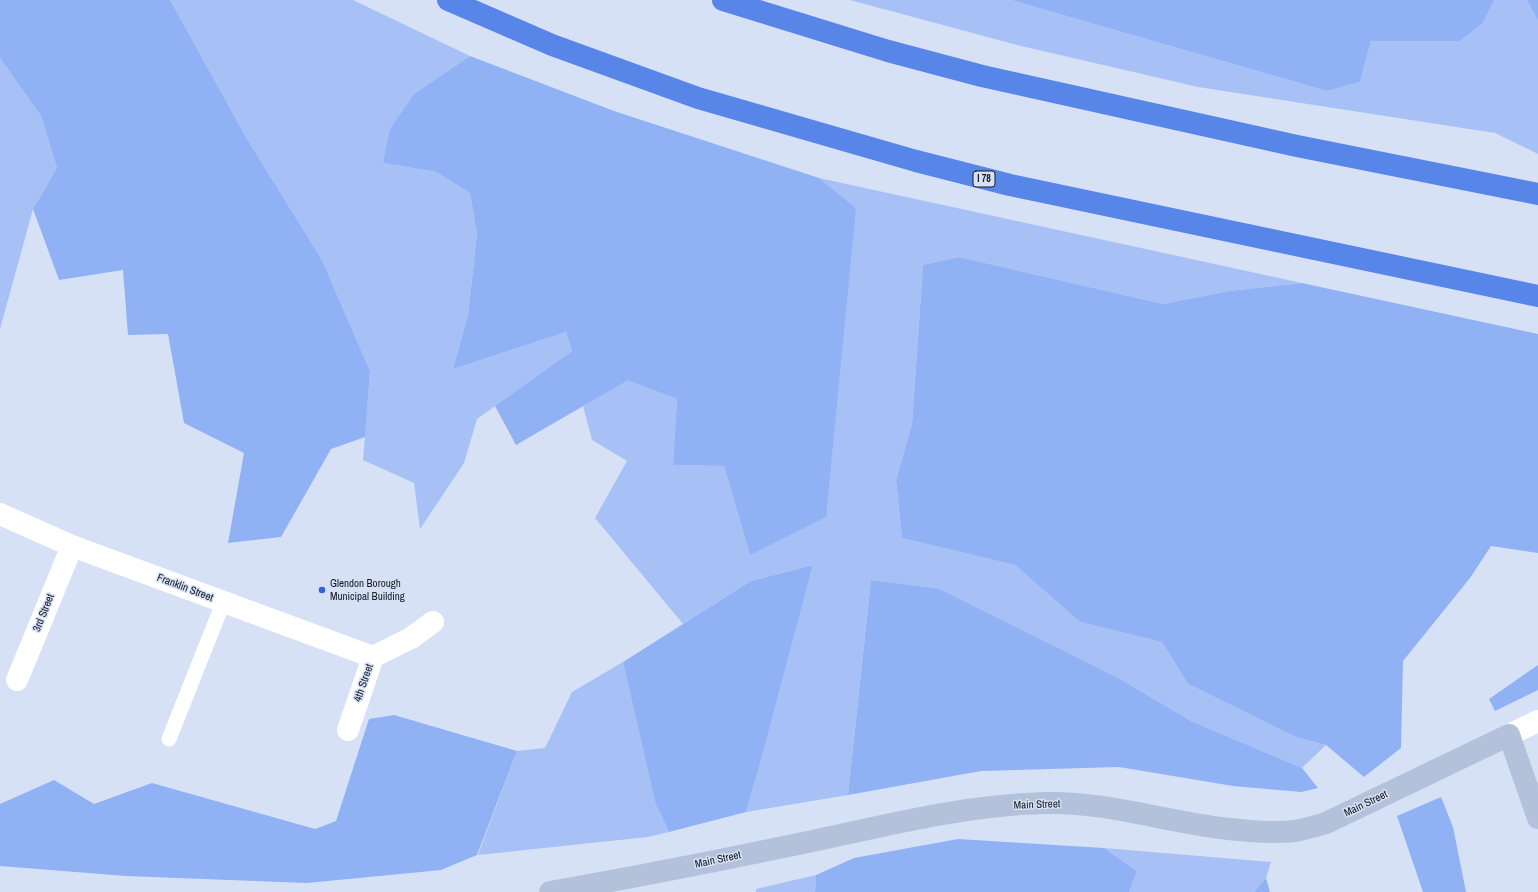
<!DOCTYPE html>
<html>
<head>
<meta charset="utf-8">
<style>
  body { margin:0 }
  canvas { display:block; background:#d6e1f6 }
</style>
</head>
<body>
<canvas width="1538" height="892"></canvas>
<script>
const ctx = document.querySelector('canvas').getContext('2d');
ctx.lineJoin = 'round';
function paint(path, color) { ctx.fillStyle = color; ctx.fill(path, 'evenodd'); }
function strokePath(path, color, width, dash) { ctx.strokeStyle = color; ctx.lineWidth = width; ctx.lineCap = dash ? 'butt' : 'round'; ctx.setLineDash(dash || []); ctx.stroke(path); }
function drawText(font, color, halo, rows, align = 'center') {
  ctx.font = font + ' "Archivo Narrow",sans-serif'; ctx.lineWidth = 3; ctx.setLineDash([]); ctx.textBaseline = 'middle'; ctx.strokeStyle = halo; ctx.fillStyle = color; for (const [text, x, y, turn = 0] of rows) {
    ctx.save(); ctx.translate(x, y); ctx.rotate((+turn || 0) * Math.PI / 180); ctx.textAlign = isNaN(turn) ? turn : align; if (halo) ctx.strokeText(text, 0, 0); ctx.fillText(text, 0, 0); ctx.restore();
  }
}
const green = new Path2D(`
  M170 0H353L470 56 415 93 383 163 436 172 470 193 477 234 468 315 453 369 566 332 572 351 477 419 464 463 420 529 414 483 363 460 370 371 322 260 247 139Z
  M850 0H1011L1327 91 1360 82 1371 41H1460L1483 23 1494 0H1527L1538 21V154L1495 133 1198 87 1017 45Z
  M0 58 41 116 57 168 33 209 0 329Z
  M819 178 1302 283 1229 291 1163 304 959 257 923 265 912 424 896 480 902 538 1015 565 1080 622 1162 642 1188 684 1296 737 1326 745 1302 768 1191 721 1120 679 939 590 871 580 848 795 746 812 763 753 813 565 751 581 683 624 595 518 627 461 592 440 583 406 628 379 677 399 673 465 724 466 750 555 856 208Z
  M623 662 655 802 669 832 648 837 478 855 517 751 545 748 572 692Z
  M1104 848 1271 862 1266 878 1254 892H1129L1137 871Z
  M816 875 815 892H756V889Z`);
const forest = new Path2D(`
  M0 0H170L247 139 322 260 370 371 365 437 331 449 281 537 228 543 244 453 184 423 168 334 128 335 123 270 59 280 33 209 57 168 41 116 0 58Z
  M1011 0H1494L1483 23 1460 41H1371L1360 82 1327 91Z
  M1527 0H1538V21Z
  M470 56 614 111 819 178 856 208 826 517 750 555 724 466 673 465 677 399 628 380 516 445 495 406 572 351 566 332 453 369 468 315 477 234 470 193 436 172 383 163 390 129 415 93Z
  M959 257 1163 304 1229 291 1302 283 1538 334V553L1491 546 1470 578 1403 661 1401 748 1364 777 1326 745 1296 737 1188 684 1162 642 1080 622 1015 565 902 538 896 480 912 424 923 265Z
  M813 565 763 753 746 812 669 832 655 802 623 662 751 581Z
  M871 580 939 589 1120 679 1191 721 1302 768 1318 788 1301 792 1233 786 1119 767 981 771 848 795Z
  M1538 665V690L1495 711 1489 699Z
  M394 715 517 751 477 855 441 870 307 883 126 876 0 866V804L54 780 94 804 152 783 315 829 336 821 369 719Z
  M1441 797 1453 827 1466 892H1423L1397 816Z
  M958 839 1104 848 1137 871 1129 892H815L816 875 854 858Z
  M1266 878 1270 892H1254Z`);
const lane = new Path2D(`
  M169 739 223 603`);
const street = new Path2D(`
  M0 514 72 546 373 657
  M17 680 72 546
  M348 730 373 657 411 638 433 622
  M1509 735 1538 721`);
const secondary = new Path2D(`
  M550 892C641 876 732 858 822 839 895 823 969 805 1044 803 1110 801 1174 825 1240 830 1258 832 1277 833 1295 831 1305 829 1316 826 1326 823L1509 735 1538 818`);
const highway = new Path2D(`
  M448 0 552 45 698 98 916 161 1010 185 1538 296
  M723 0 888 51 982 76 1297 146 1538 194`);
const markers = [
  [322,590,4,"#3563d3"]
];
const shields = [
  [984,179,22]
];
const shieldNames = [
  ["I 78",984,179]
];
const poiNames = [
  ["Glendon Borough",330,584],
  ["Municipal Building",330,597]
];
const streetNames = [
  ["Franklin Street",185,588,21],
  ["3rd Street",44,613,-68],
  ["4th Street",364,683,-71],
  ["Main Street",1366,804,-26],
  ["Main Street",1037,805,-2],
  ["Main Street",718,860,-12]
];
paint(green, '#a7c1f7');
paint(forest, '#90b1f4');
strokePath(lane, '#fff', 15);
strokePath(street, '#fff', 22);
strokePath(secondary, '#b4c1db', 22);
strokePath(highway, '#5885e8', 22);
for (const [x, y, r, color] of markers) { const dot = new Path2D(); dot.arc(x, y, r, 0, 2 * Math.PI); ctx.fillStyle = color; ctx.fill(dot); strokePath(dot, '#d6e1f6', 1.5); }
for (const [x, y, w] of shields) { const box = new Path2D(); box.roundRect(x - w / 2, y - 8, w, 16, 3); ctx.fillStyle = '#d6e1f6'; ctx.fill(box); strokePath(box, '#171b22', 1); }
drawText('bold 10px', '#171b22', null, shieldNames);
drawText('11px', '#171b22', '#d6e1f6', poiNames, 'left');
drawText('11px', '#171b22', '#d6e1f6', streetNames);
</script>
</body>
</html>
